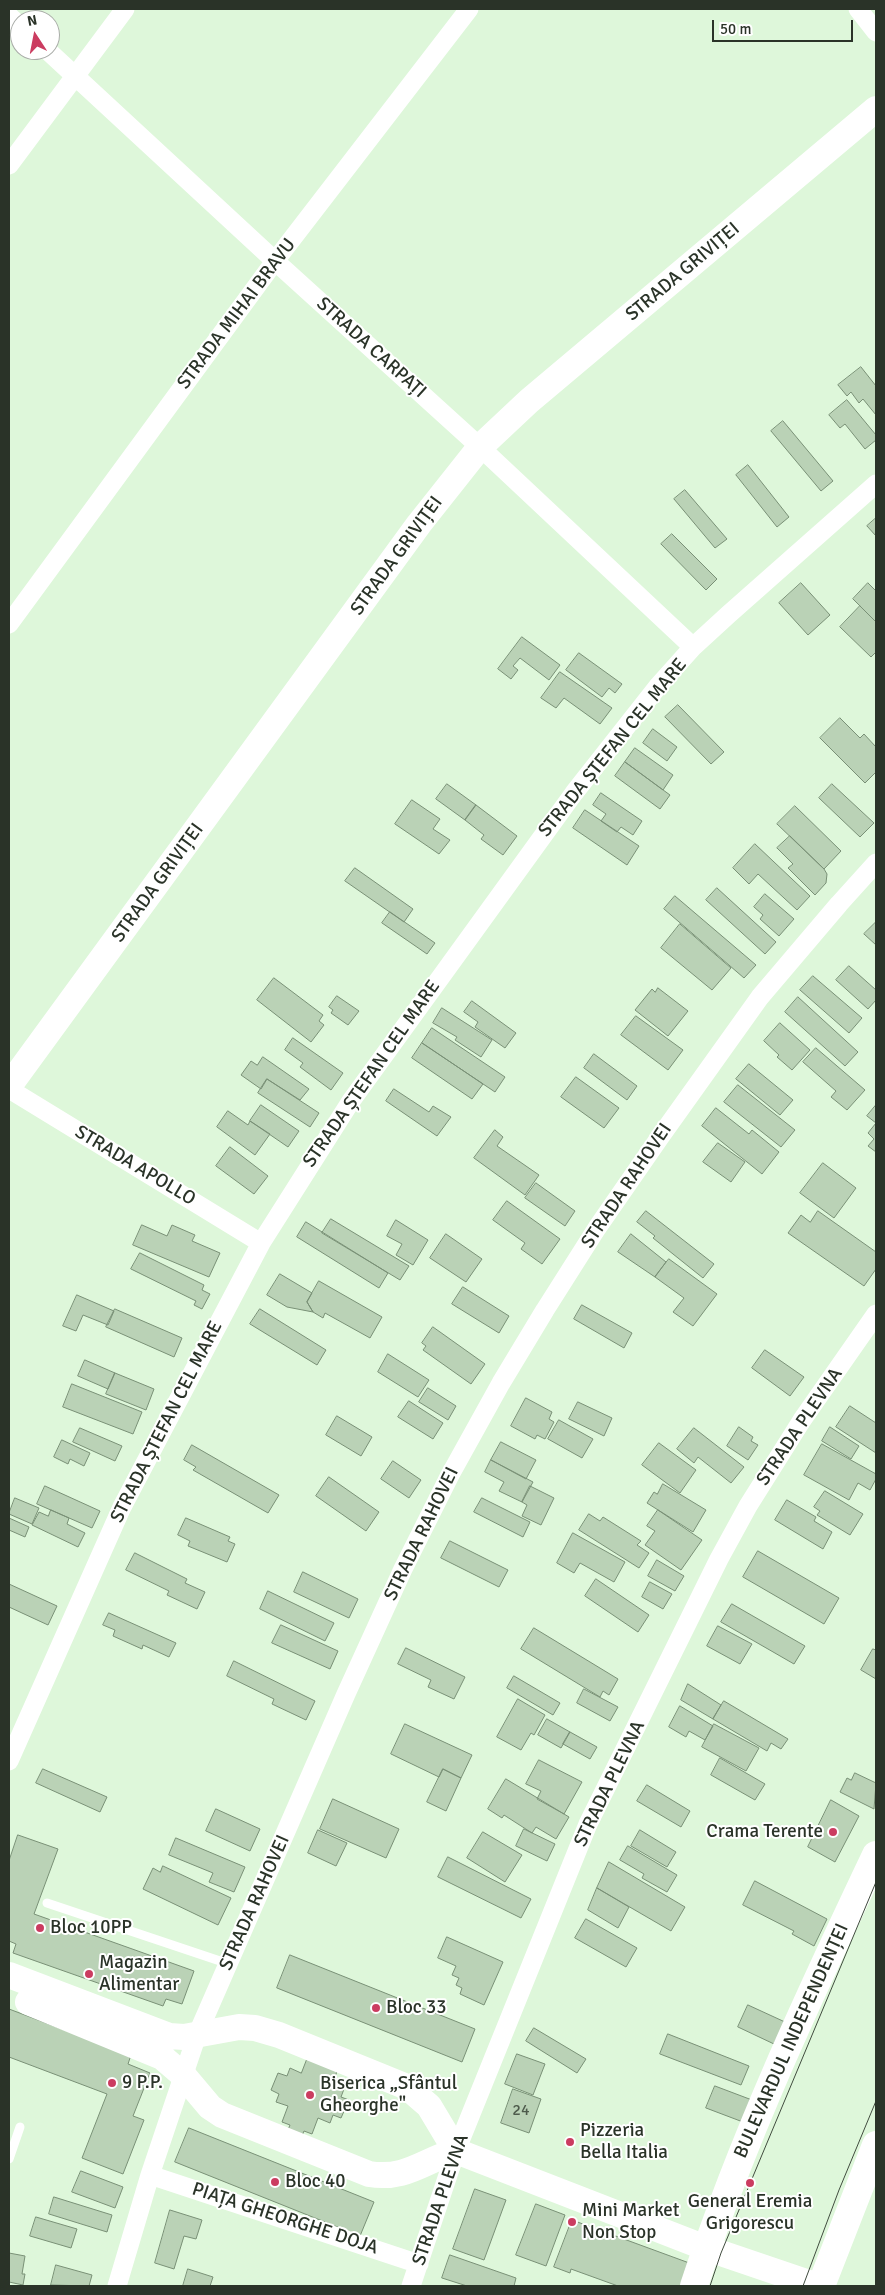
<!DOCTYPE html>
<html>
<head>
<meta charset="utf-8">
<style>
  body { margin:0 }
  #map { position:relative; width:885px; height:2295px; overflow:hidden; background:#def7da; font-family:Signika,sans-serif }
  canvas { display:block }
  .frame { position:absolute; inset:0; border:10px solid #2a3328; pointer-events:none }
  .north { position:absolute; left:10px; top:10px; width:50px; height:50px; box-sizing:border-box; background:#fff; border:1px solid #aaada9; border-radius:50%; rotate:349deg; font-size:14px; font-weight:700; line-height:20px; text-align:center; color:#2a3328 }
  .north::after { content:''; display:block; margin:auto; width:18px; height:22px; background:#cb3c60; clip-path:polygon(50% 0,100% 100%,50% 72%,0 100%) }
  .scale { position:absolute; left:712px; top:20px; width:141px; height:22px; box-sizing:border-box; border:2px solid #2a3328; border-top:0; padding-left:6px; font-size:15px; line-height:18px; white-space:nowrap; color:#2a3328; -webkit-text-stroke:4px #fff; paint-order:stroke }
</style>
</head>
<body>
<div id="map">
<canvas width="885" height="2295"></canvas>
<div class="frame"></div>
<div class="north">N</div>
<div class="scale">50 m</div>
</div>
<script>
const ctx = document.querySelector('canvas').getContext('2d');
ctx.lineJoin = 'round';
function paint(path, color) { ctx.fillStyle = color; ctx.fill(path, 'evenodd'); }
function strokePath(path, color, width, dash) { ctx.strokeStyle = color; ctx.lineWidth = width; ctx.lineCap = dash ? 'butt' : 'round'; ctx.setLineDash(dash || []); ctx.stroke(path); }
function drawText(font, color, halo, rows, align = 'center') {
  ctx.font = font + ' Signika,sans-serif'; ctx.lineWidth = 4; ctx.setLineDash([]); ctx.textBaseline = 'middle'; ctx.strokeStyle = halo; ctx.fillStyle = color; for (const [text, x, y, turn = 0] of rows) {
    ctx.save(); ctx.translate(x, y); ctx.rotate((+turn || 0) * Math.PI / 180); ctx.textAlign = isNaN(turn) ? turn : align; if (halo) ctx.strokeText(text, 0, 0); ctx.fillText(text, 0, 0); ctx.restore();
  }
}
const building = new Path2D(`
  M861 367 876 386V415L863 399 859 403 851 392 847 396 838 385Z
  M847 400 876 435V440L865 449 845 424 840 428 829 415Z
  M783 421 833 481 821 491 771 431Z
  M748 465 789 517 777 527 736 475Z
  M685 490 727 539 715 548 674 499Z
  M876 518V536L867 526Z
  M672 534 717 579 706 590 661 544Z
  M801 583 830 615 808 635 779 603Z
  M868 583 876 591V622L853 599Z
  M860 606 876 622V652L871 657 840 627Z
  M522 637 560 665 549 680 520 658 513 666 518 670 511 679 498 669Z
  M579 653 622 684 615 693 609 688 602 697 566 670Z
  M560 672 612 708 600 724 564 698 556 708 541 698Z
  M678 705 724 752 711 764 665 717Z
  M840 718 860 738 864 734 876 747V772L865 783 820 738Z
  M653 729 677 747 667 761 643 743Z
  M635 748 673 775 663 790 625 762Z
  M625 762 670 795 660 809 615 776Z
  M447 784 476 805 465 820 436 799Z
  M832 784 874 823 860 837 819 798Z
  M601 793 642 821 633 835 621 827 617 832 601 821 606 814 593 805Z
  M412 800 440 819 433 829 450 840 439 854 395 824Z
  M476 805 517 836 503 855 481 839 484 835 465 820Z
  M795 806 841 851 824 869 777 824Z
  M585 810 639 846 627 865 573 828Z
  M790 836 824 869 827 874 826 883 815 895 788 868 793 864 777 848Z
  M755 844 810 896 797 910 758 874 749 884 733 868Z
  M355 868 413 909 404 922 345 881Z
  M717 888 776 942 765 954 706 900Z
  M765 894 794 919 779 936 760 919 763 915 754 907Z
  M675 896 756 965 744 978 664 909Z
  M390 912 435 943 427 954 382 923Z
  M876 922V945L864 934Z
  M680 924 731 968 712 990 661 948Z
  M849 966 876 990V1000L868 1009 836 980Z
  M813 976 862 1018 849 1033 800 990Z
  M274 978 323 1015 319 1021 324 1025 311 1042 257 1000Z
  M658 988 688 1011 668 1036 635 1010 652 989 655 992Z
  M337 996 359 1011 348 1025 331 1013 333 1010 329 1007Z
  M798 997 858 1052 845 1066 785 1012Z
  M472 1001 516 1033 505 1048 475 1027 478 1022 464 1012Z
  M442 1008 492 1040 481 1057 455 1040 457 1037 433 1023Z
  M636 1016 683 1050 668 1070 621 1035Z
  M780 1023 810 1050 792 1070 777 1057 779 1055 764 1041Z
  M432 1028 505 1077 495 1092 422 1043Z
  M293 1038 343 1073 331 1090 300 1067 303 1063 285 1050Z
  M422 1043 483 1084 472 1099 412 1058Z
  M816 1048 865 1090 847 1110 831 1097 836 1091 803 1062Z
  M594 1054 637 1086 627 1100 584 1068Z
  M263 1057 309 1089 300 1100 267 1079 261 1089 241 1075 251 1061 257 1065Z
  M749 1064 793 1100 780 1115 736 1079Z
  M576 1077 619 1108 604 1128 561 1097Z
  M267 1079 319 1113 310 1127 258 1093Z
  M738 1085 795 1130 781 1147 724 1102Z
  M394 1089 429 1112 433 1106 451 1117 437 1136 386 1101Z
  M261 1105 299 1131 288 1147 250 1121Z
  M876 1105V1152L868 1146 874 1139 868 1133 876 1123 867 1116Z
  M716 1108 749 1134 752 1130 779 1152 762 1174 702 1126Z
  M228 1111 248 1125 250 1121 270 1134 255 1155 217 1127Z
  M495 1130 503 1137 497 1146 539 1175 525 1195 474 1158Z
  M718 1143 745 1162 731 1182 703 1162Z
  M230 1147 268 1176 254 1194 216 1166Z
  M823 1163 856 1188 834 1218 800 1193Z
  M536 1183 575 1211 565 1226 525 1198Z
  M507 1201 560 1239 542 1264 521 1249 525 1243 493 1220Z
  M646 1211 714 1264 703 1278 653 1238 655 1236 637 1222Z
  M818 1211 876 1252V1269L864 1286 788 1233 801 1215 810 1222Z
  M331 1219 409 1266 400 1280 322 1233Z
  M396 1220 428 1240 413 1265 396 1255 402 1244 387 1236Z
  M306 1222 388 1273 379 1288 297 1237Z
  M142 1225 167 1236 172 1225 195 1235 192 1241 220 1253 209 1277 133 1245Z
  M446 1234 482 1259 466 1282 430 1258Z
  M631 1234 666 1262 655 1277 618 1252Z
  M140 1253 204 1285 202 1290 210 1294 202 1309 194 1305 196 1301 131 1269Z
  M669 1259 717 1294 693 1326 673 1312 684 1298 655 1277Z
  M280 1274 312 1293 307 1302 313 1312 287 1307 267 1295Z
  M319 1281 382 1317 370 1338 325 1313 323 1318 313 1312 307 1302Z
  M463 1287 509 1316 499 1333 452 1304Z
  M77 1295 114 1311 108 1325 83 1315 76 1331 63 1326Z
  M582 1305 632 1333 624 1348 574 1319Z
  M115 1309 182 1338 174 1357 106 1327Z
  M260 1309 326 1350 317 1365 250 1324Z
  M433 1327 485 1364 471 1384 423 1350 426 1346 422 1343Z
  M765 1350 804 1377 790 1396 752 1368Z
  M388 1354 429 1380 418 1397 378 1372Z
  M85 1360 115 1373 108 1389 78 1376Z
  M115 1373 154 1389 146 1410 106 1394Z
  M72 1384 142 1412 133 1434 63 1407Z
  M428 1388 456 1406 448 1420 419 1402Z
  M526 1398 552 1412 549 1419 554 1422 545 1439 537 1435 535 1439 511 1426Z
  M409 1401 443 1423 433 1439 398 1417Z
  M578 1402 612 1418 604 1436 569 1419Z
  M850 1406 876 1423V1453L836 1427Z
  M337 1416 372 1437 361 1456 326 1435Z
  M559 1420 593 1439 582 1458 548 1439Z
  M739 1427 753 1437 751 1441 758 1445 748 1460 727 1446Z
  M830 1427 859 1446 851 1459 822 1441Z
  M80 1428 122 1446 115 1461 73 1442Z
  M694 1428 744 1467 731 1483 698 1457 694 1463 677 1449Z
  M62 1440 90 1453 84 1466 70 1459 68 1464 54 1457Z
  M501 1442 536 1460 526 1479 491 1460Z
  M659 1443 696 1470 680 1493 642 1465Z
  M822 1444 876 1474V1479L870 1490 858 1483 849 1500 804 1475Z
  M192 1445 279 1495 268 1513 193 1470 196 1467 184 1460Z
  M491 1460 533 1482 522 1502 499 1491 504 1482 485 1472Z
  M393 1461 421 1480 409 1498 381 1479Z
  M329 1477 379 1512 366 1531 316 1496Z
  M663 1484 706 1510 693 1532 647 1503 654 1492 657 1494Z
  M45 1486 100 1511 92 1528 37 1504Z
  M530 1486 554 1498 541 1525 522 1516 527 1505 522 1502Z
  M825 1491 863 1514 850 1535 817 1515 820 1511 814 1507Z
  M15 1498 39 1508 32 1524 9 1514Z
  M482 1498 530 1522 523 1537 474 1512Z
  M787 1500 816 1517 814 1521 832 1532 823 1549 775 1520Z
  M51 1510 69 1518 67 1524 85 1533 78 1547 32 1525 39 1512 48 1516Z
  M658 1510 702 1540 681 1570 645 1545 655 1531 647 1526Z
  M589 1514 600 1521 603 1517 641 1541 637 1545 649 1553 639 1568 579 1530Z
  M9 1518 29 1527 25 1537 9 1530Z
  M186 1518 230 1537 228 1541 235 1544 227 1562 188 1546 190 1541 178 1535Z
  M573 1533 625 1562 614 1582 580 1563 574 1573 557 1563Z
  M450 1541 508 1570 499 1587 441 1558Z
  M758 1551 839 1598 824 1624 743 1577Z
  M135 1553 187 1579 185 1583 205 1592 197 1609 167 1595 169 1591 126 1570Z
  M657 1560 684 1576 675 1591 648 1576Z
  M303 1572 358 1599 349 1618 294 1592Z
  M596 1579 649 1615 638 1632 585 1596Z
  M650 1582 672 1594 663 1609 642 1597Z
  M9 1584 57 1606 48 1625 9 1607Z
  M268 1591 334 1623 325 1641 260 1609Z
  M732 1604 805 1646 794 1664 721 1622Z
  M109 1613 176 1643 169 1657 143 1645 142 1649 113 1636 115 1630 103 1625Z
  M281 1625 338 1651 330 1669 272 1643Z
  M718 1626 752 1644 740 1664 707 1646Z
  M534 1628 618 1679 609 1695 603 1691 600 1697 521 1649Z
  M406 1648 465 1677 454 1699 428 1687 431 1680 398 1664Z
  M873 1649 876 1650V1679L861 1670Z
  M234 1661 315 1701 306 1720 272 1704 274 1699 227 1676Z
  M514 1676 560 1703 553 1715 507 1688Z
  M688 1684 721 1705 713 1719 681 1700Z
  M584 1689 618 1707 610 1721 577 1703Z
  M518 1699 545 1715 534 1735 531 1733 521 1750 497 1737Z
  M724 1701 788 1739 781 1749 771 1743 767 1751 713 1719Z
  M680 1706 713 1726 705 1740 689 1731 686 1737 669 1727Z
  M547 1719 570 1732 561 1748 538 1735Z
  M405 1724 472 1755 461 1778 443 1769 439 1777 391 1754Z
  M714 1724 759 1748 746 1771 702 1747Z
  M570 1732 597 1747 590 1759 563 1744Z
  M720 1758 765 1784 755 1800 711 1775Z
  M539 1760 582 1782 564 1814 537 1799 541 1791 526 1784Z
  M43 1769 107 1797 100 1812 36 1783Z
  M443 1769 461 1778 446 1811 427 1802Z
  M855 1773 876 1783 874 1809 840 1792 847 1778 851 1780Z
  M506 1779 569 1817 556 1839 536 1827 532 1833 504 1815 502 1818 488 1809Z
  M647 1785 690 1811 681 1827 637 1801Z
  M333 1799 399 1829 386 1858 320 1829Z
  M831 1800 859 1816 835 1862 808 1847Z
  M216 1809 260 1829 250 1851 206 1831Z
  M524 1829 555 1844 547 1861 516 1846Z
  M318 1830 347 1843 336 1866 308 1853Z
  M640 1830 676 1852 667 1867 631 1846Z
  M483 1832 522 1855 505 1882 467 1858Z
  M18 1835 58 1849 34 1914 194 1971 182 2004 166 1999 163 2006 13 1953 16 1944 9 1941V1861Z
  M176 1838 245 1867 234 1892 209 1882 213 1873 169 1855Z
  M628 1846 677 1875 667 1892 642 1878 644 1874 620 1860Z
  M448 1857 531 1899 521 1918 438 1877Z
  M609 1862 685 1907 671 1931 597 1888Z
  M163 1866 231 1898 218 1925 143 1889 153 1868 160 1872Z
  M755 1881 827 1919 814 1946 792 1934 794 1931 743 1905Z
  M597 1888 629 1907 618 1928 588 1910Z
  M586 1919 637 1948 626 1967 575 1938Z
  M447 1937 503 1962 484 2005 460 1994 462 1988 456 1985 459 1978 452 1975 456 1966 438 1958Z
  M290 1955 475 2029 462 2062 277 1988Z
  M748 2005 785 2022 774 2044 738 2027Z
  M9 2009 131 2055 128 2064 150 2073 133 2116 144 2120 123 2174 82 2158 107 2094 9 2057Z
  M534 2028 586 2059 577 2073 526 2041Z
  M668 2034 749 2066 741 2085 660 2054Z
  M517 2054 545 2064 533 2095 505 2084Z
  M308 2057 338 2069 332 2084 344 2089 341 2097 349 2100 341 2118 333 2115 330 2123 318 2118 312 2134 304 2131 301 2138 287 2132 290 2125 282 2122 288 2106 276 2102 279 2094 271 2090 278 2073 287 2076 290 2068 301 2073Z
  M715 2086 752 2100 743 2122 706 2108Z
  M513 2089 541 2099 529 2133 501 2123Z
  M189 2128 374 2202 360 2236 175 2162Z
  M81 2171 123 2187 115 2208 72 2192Z
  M475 2189 506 2200 484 2260 453 2249Z
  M54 2197 112 2215 107 2232 49 2214Z
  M536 2204 565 2215 546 2266 516 2255Z
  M170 2210 202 2220 196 2239 184 2236 174 2269 155 2263Z
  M36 2217 77 2229 71 2248 30 2236Z
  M572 2220 692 2264 684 2286H618L571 2269 570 2273 554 2267Z
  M9 2253 25 2256 22 2274H25L23 2285 9 2282Z
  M450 2255 516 2278 514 2286H467L442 2278Z
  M56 2265 92 2275 89 2286 51 2285Z
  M188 2269 213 2277 210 2286H183Z`);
const lane = new Path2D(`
  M47 1903 229 1964
  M9 2159 20 2127`);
const street = new Path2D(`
  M858 9 876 32
  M9 16 20 26
  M47 50 275 261 480 447 693 647
  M9 165 125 9
  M9 624 275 261 469 9
  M9 1089 261 1243
  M9 1761 122 1507 261 1243 351 1101 574 793 659 685 693 647 729 614 876 484
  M150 2175 419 2264
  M117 2286 150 2175 197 2035 346 1694 403 1569 450 1475 501 1383 545 1310 597 1228 660 1137 760 997 839 904 876 863
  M411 2286 456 2151 588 1824 719 1559 748 1506 802 1420 876 1314`);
const secondary = new Path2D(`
  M9 1086 419 524 480 447 529 401 876 109
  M9 1975 169 2036 184 2037 239 2027 255 2028 279 2035 407 2087 429 2106 456 2151 706 2248 818 2286
  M28 2002 162 2057 183 2075 210 2107 222 2115 369 2174C406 2180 423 2161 456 2151`);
const primary = new Path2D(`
  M694 2286C743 2137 809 1996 876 1855
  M821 2286 876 2145`);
const tram = new Path2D(`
  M710 2286 721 2253 876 1882
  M803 2286 839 2190 876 2101`);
const markers = [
  [833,1832,5,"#cb3c60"],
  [40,1928,5,"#cb3c60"],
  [89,1974,5,"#cb3c60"],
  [376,2008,5,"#cb3c60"],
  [112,2083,5,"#cb3c60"],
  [310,2095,5,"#cb3c60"],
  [570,2142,5,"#cb3c60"],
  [275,2182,5,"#cb3c60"],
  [750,2183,5,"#cb3c60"],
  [572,2222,5,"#cb3c60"]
];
const numberNames = [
  ["24",521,2111]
];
const streetNames = [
  ["STRADA GRIVIȚEI",683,272,-40],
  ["STRADA MIHAI BRAVU",237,314,-53],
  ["STRADA CARPAȚI",371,348,42],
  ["STRADA GRIVIȚEI",397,556,-54],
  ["STRADA ȘTEFAN CEL MARE",613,748,-51],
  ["STRADA GRIVIȚEI",158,883,-54],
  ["STRADA ȘTEFAN CEL MARE",372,1074,-55],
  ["STRADA APOLLO",135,1166,31],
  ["STRADA RAHOVEI",627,1186,-56],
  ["STRADA ȘTEFAN CEL MARE",167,1422,-63],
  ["STRADA PLEVNA",800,1427,-56],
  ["STRADA RAHOVEI",422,1534,-64],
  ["STRADA PLEVNA",610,1784,-64],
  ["STRADA RAHOVEI",255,1903,-66],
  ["BULEVARDUL INDEPENDENȚEI",792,2041,-66],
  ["STRADA PLEVNA",441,2200,-71],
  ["PIAȚA GHEORGHE DOJA",285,2219,18]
];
const poiNames = [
  ["Crama Terente",823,1832,"right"],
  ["Bloc 10PP",50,1928],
  ["Magazin",99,1963],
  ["Alimentar",99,1985],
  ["Bloc 33",386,2008],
  ["9 P.P.",122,2083],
  ["Biserica „Sfântul",320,2084],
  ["Gheorghe\"",320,2106],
  ["Pizzeria",580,2131],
  ["Bella Italia",580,2153],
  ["Bloc 40",285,2182],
  ["General Eremia",750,2202,"center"],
  ["Grigorescu",750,2224,"center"],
  ["Mini Market",582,2211],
  ["Non Stop",582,2233]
];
paint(building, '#bad2b6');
strokePath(building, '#799076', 1);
strokePath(lane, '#fff', 9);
strokePath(street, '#fff', 19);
strokePath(secondary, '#fff', 26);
strokePath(primary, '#fff', 28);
strokePath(tram, '#414c3f', 1);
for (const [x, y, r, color] of markers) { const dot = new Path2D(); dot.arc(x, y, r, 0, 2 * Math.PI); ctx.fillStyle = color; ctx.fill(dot); strokePath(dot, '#fff', 2); }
drawText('16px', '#4e5b4c', null, numberNames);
drawText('19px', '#2a3328', '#fff', streetNames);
drawText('19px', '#2a3328', '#fff', poiNames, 'left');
</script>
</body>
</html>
